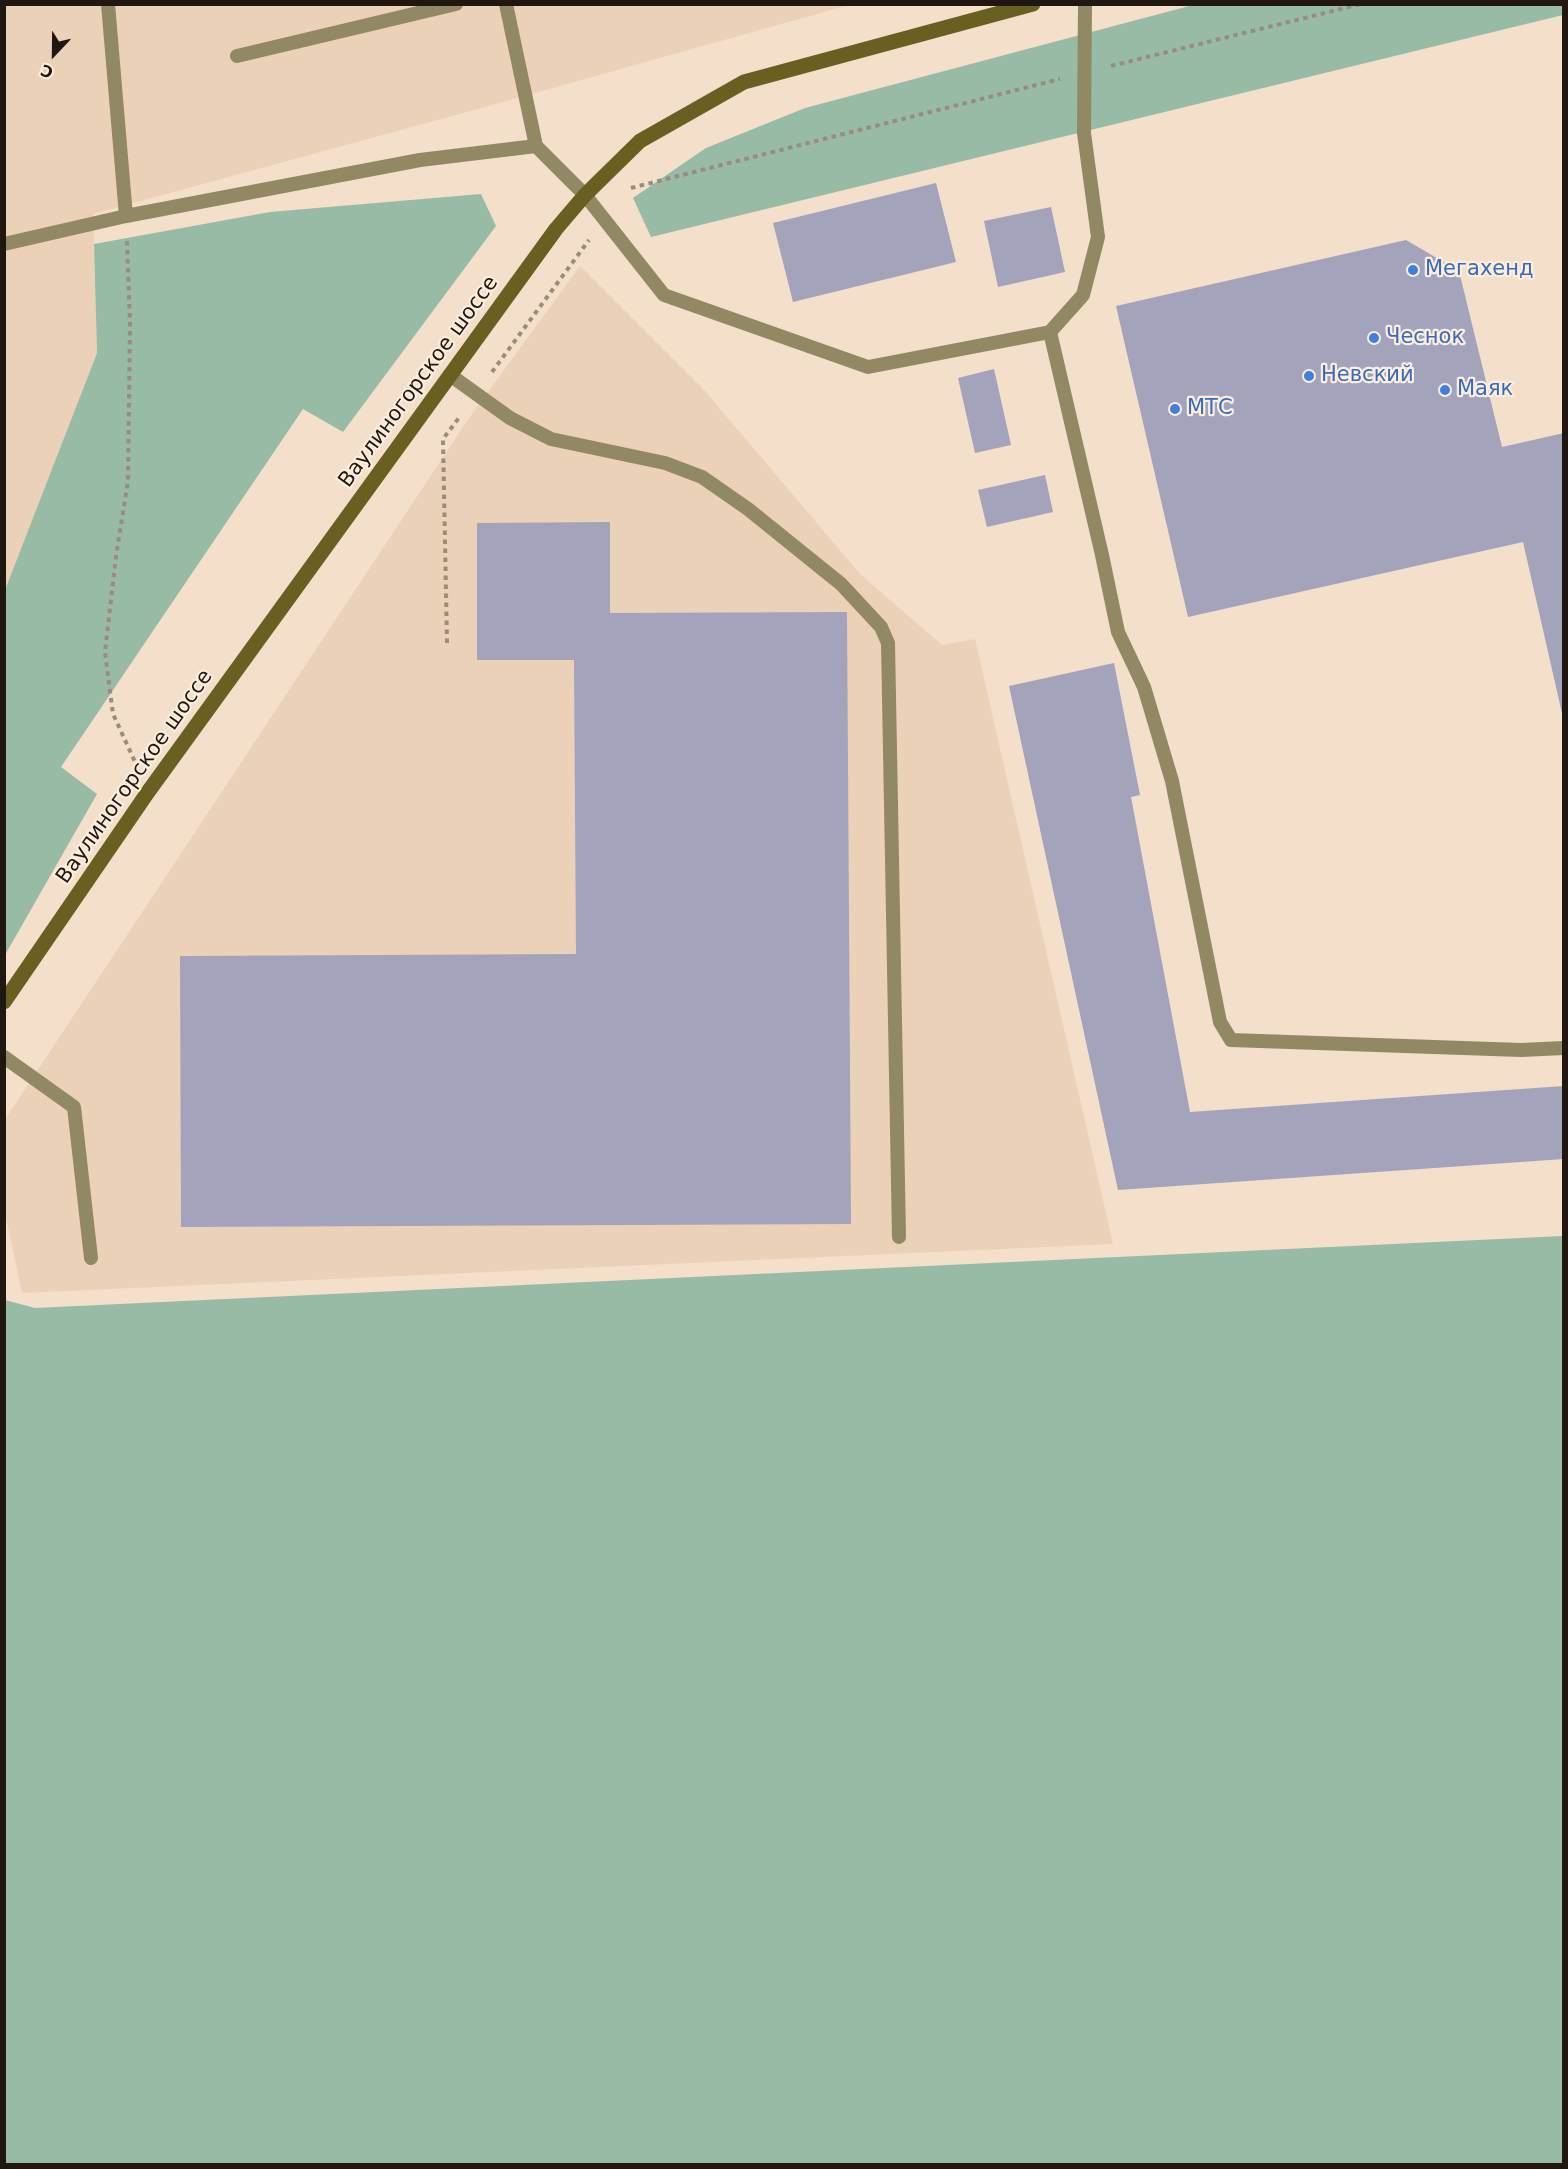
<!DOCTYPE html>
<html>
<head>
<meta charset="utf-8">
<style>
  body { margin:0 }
  #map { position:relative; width:1568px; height:2169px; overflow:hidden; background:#f3dfca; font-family:"DejaVu Sans",sans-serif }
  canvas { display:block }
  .frame { position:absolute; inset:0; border:6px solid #1f1710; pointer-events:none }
  .north { position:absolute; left:24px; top:24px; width:60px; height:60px; -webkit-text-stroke:4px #fdeddc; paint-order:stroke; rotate:202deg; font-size:16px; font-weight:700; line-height:24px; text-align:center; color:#1f1710 }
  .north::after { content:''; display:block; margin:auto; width:21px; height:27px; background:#1f1710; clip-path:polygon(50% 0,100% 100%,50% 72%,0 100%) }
</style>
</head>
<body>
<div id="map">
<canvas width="1568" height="2169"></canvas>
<div class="frame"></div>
<div class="north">С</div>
</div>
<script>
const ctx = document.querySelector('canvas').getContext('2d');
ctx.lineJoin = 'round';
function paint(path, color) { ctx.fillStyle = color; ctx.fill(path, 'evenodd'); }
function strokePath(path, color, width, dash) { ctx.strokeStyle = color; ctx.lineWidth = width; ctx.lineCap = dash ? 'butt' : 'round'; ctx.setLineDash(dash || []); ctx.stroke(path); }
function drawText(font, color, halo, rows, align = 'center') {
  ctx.font = font + ' "DejaVu Sans",sans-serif'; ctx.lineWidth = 4.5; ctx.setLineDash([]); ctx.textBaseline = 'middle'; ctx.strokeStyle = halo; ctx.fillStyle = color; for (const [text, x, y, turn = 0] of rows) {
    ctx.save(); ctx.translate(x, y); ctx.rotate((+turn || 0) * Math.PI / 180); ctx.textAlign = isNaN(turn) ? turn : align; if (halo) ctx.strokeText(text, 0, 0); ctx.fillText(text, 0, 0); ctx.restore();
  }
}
const built = new Path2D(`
  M5 5H849L478 109 93 214 97 353 5 590Z
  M580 266 705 391 860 574 942 645 975 639 1113 1244 22 1293 5 1213 4 1121 469 418Z`);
const green = new Path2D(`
  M1193 5H1563V15L651 237 633 198 706 148 805 108Z
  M481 194 496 226 343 432 303 409 61 767 97 794 5 955V590L97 353 94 244 270 212Z
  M1563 1236V2164H5V1300L35 1308Z`);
const building = new Path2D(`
  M936 183 956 262 793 302 773 223Z
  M1051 207 1065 272 998 287 984 221Z
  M1406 240 1459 271 1502 447 1564 433V722L1523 542 1188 617 1116 306Z
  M994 369 1011 445 975 453 958 378Z
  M1045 475 1053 512 987 527 978 490Z
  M610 522V613L847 612 851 1224 181 1227 180 956 576 954 574 660H477V523Z
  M1114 663 1140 795 1131 797 1190 1112 1564 1086V1159L1118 1190 1009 686Z`);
const path = new Path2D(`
  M1111 66 1361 4
  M631 188 1060 79
  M127 241 130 323 128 481 116 556 105 652 113 714 136 764
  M492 372 589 240
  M447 643 443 439 461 415`);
const lane = new Path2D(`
  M108 4 126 216
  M506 4 536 146 585 195 664 295 868 367 1050 332 1083 295 1098 237 1084 133 1085 4
  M237 56 456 4
  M4 244 126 216 420 160 536 146
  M1050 332 1102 555 1118 632 1144 687 1172 781 1220 1022 1231 1040 1521 1050 1564 1048
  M450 375 510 418 551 439 665 463 702 477 748 509 841 584 881 627 888 643 899 1237
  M4 1057 74 1107 91 1258`);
const secondary = new Path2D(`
  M4 1002 148 792 556 229 585 195 640 141 744 82 1033 4`);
const markers = [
  [1413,270,6,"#3f7fe0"],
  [1374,338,6,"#3f7fe0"],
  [1309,376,6,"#3f7fe0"],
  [1445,390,6,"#3f7fe0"],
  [1175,409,6,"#3f7fe0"]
];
const shopNames = [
  ["Мегахенд",1425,270],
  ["Чеснок",1386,338],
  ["Невский",1321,376],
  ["Маяк",1457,390],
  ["МТС",1187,409]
];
const streetNames = [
  ["Ваулиногорское шоссе",419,382,-54],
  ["Ваулиногорское шоссе",135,777,-55]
];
paint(built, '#ebd1b8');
paint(green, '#98bba5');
paint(building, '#a3a3bc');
strokePath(path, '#9a8b7c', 4, [4.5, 4.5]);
strokePath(lane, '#908963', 14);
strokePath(secondary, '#695f20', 15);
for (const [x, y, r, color] of markers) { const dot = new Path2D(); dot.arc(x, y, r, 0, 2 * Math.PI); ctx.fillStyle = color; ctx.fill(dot); strokePath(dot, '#fdeddc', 2); }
drawText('21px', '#366cbe', '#fdeddc', shopNames, 'left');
drawText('21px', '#1f1710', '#fdeddc', streetNames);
</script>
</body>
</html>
